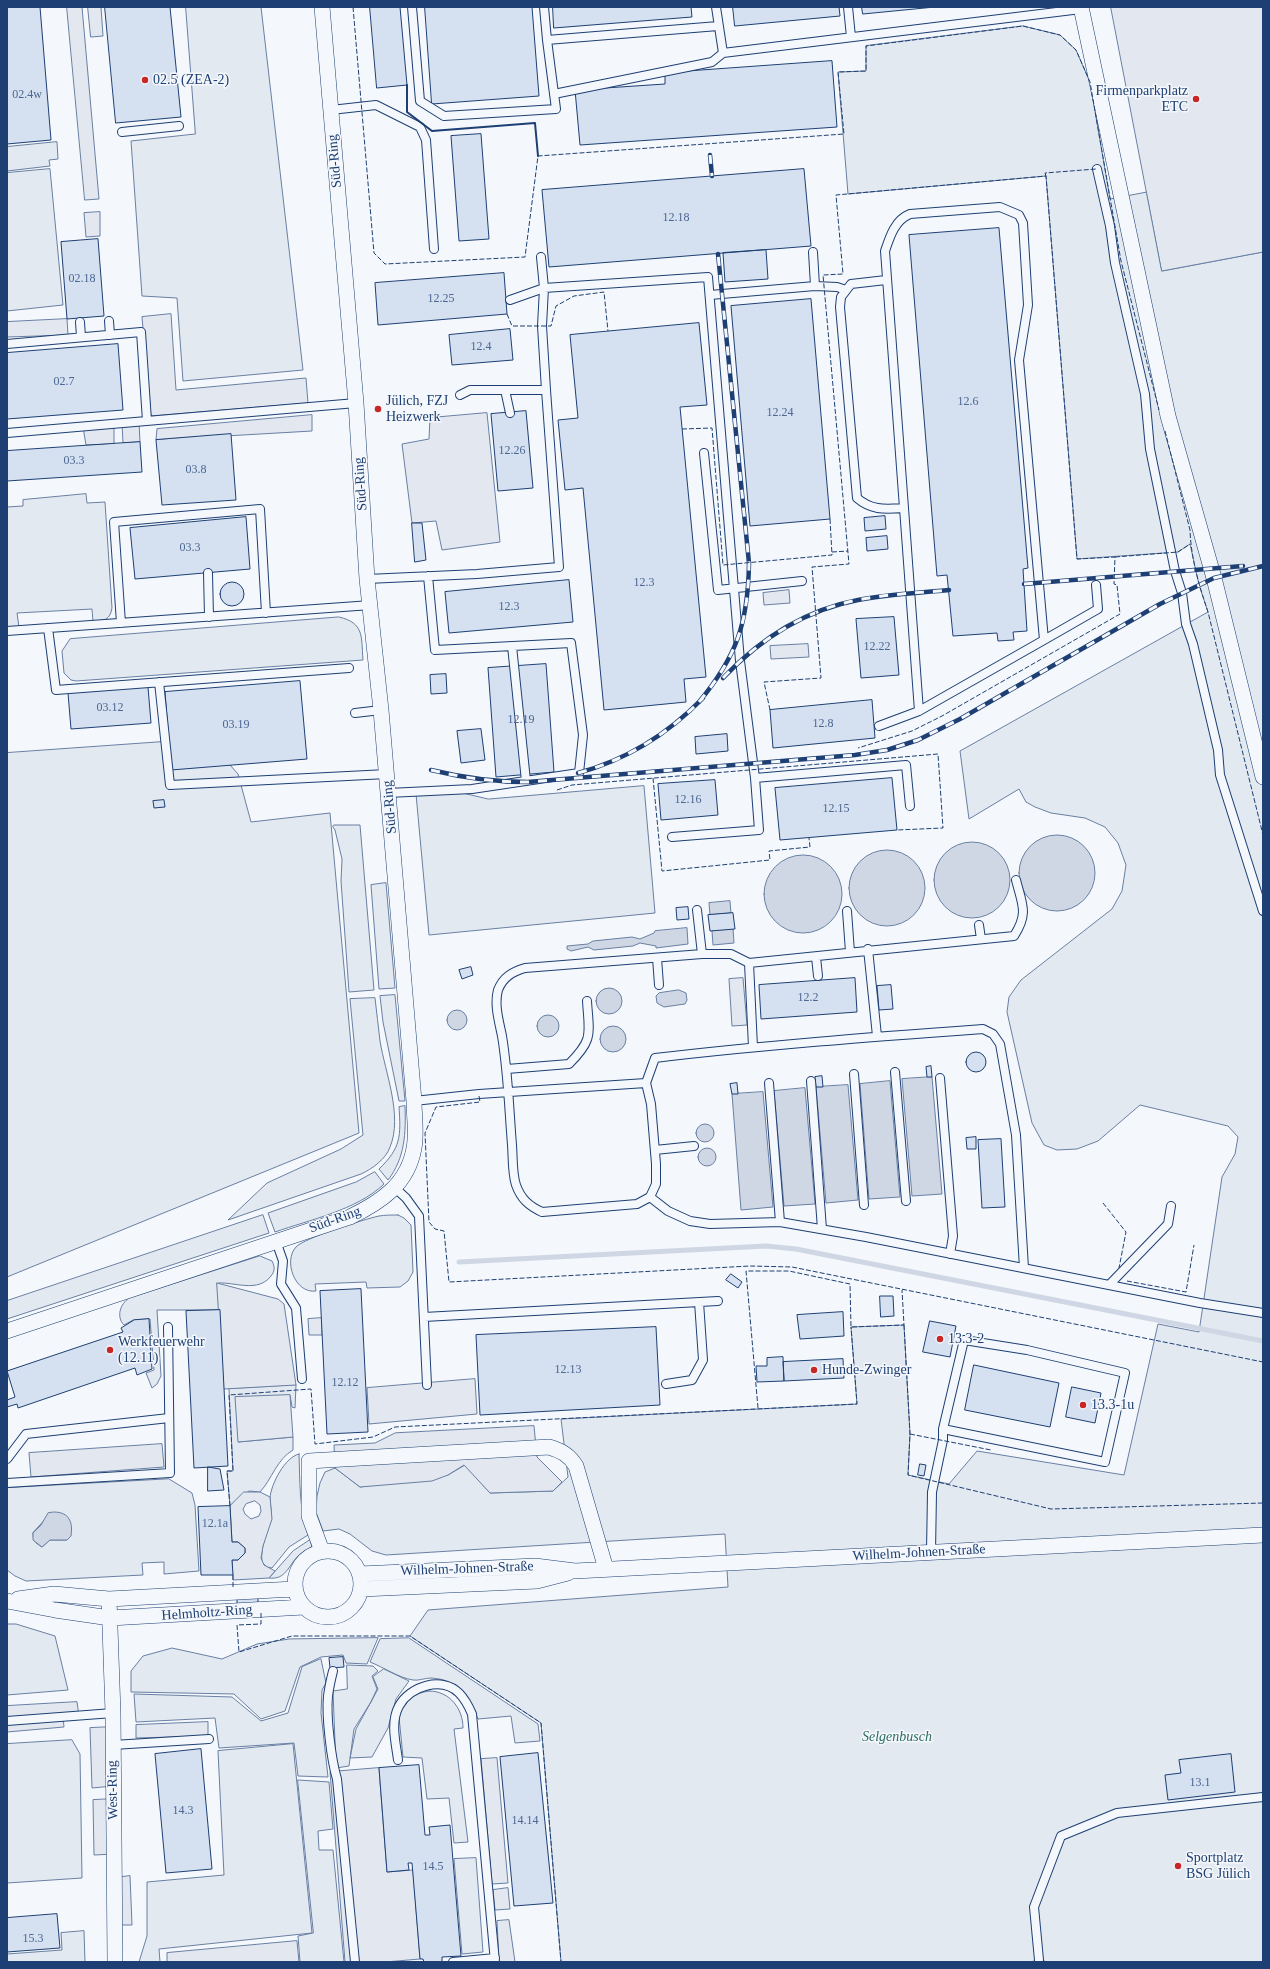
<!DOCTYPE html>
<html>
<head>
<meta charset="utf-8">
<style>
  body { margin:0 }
  #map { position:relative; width:1270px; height:1969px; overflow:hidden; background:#f4f7fb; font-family:Georgia,serif }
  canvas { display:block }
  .frame { position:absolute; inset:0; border:8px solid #1d3f73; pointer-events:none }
</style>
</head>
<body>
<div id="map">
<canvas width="1270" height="1969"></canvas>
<div class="frame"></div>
</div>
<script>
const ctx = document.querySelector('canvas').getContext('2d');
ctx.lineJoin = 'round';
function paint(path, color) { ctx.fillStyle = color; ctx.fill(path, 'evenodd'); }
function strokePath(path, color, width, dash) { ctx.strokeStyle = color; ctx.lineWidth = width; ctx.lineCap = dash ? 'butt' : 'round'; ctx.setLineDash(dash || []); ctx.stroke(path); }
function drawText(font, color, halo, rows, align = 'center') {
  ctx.font = font + ' Georgia,serif'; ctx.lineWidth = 3; ctx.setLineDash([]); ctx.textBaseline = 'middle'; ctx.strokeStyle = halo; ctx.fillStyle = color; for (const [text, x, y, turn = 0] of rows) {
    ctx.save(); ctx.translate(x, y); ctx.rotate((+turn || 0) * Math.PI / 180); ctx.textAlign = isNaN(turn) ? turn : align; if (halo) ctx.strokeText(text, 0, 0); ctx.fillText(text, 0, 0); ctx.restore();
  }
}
const green = new Path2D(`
  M186 7H261L303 370 183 381 177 298 142 296 131 141 195 134Z
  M1023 26 1060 35 1076 50 1090 82 1110 199 1147 192 1162 271 1263 252V1962H1044V1960L1027 1962H561L541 1723 410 1636 428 1610 728 1587 725 1534 386 1555 372 1551 350 1534 339 1529 323 1531 316 1512 317 1496 320 1483 325 1472 335 1468 360 1487 448 1475 465 1465 490 1493 553 1491 568 1477 561 1419 857 1404 851 1327 904 1325 910 1434 908 1475 949 1484 977 1451 1124 1475 1158 1324 1199 1332 1222 1177 1235 1154 1238 1137 1228 1126 1140 1105 1098 1141 1077 1149 1057 1150 1044 1145 1032 1123 1007 1012 1009 997 1021 980 1112 909 1122 891 1126 865 1118 843 1105 827 1085 818 1051 813 1035 807 1026 802 1019 789 969 819 960 751 1208 612 1199 585 1190 544 1178 552 1077 559 1046 176 848 194 838 72 866 71V46Z
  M57 142 58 159 49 160 50 166 7 171V147Z
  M50 169 63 305 7 311V173Z
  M86 494 87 503 105 502 112 608C110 620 104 621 93 622L92 609 17 613 19 627 7 628V507L23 506V500Z
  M339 617C365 623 361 637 363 660L76 681 71 680 64 673 62 651 70 639Z
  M173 741 223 757 238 774 251 822 330 813 359 1133 7 1277V753Z
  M644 786 655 913 429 935 416 794 454 791 488 799Z
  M334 825H360L374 990 349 992 341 881 342 859 335 830 333 827Z
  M386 883 395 988 379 989 371 885Z
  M395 995 405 1101H399L383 1022 380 996Z
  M375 998C377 1012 378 1027 380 1041 385 1072 403 1116 390 1147 386 1159 372 1169 361 1174L228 1220 267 1183 341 1149 363 1135 350 999Z
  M405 1106C406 1133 405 1158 388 1180L379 1169C401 1148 401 1136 399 1107Z
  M375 1172 384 1184C357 1210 309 1220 275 1232L268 1213 356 1182Z
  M263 1215 269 1233 7 1319V1301Z
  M398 1215 404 1218 411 1225 413 1272 408 1281 400 1287 367 1288 366 1282 315 1284 316 1291C295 1294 283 1261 296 1247 304 1238 365 1219 379 1216 385 1215 391 1215 398 1215Z
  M260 1256 272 1261C275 1267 275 1271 271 1276 258 1293 235 1282 218 1283L220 1310H157L161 1376 157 1384 152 1388 146 1373 154 1370 150 1319 133 1320 124 1325C116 1317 120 1304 129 1298Z
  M296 1385 295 1408 292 1407 290 1395 238 1442 293 1437V1450C277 1459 272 1479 260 1492L249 1491 230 1506 227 1471H233L229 1389Z
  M299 1454C300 1481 299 1509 308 1535L289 1547 272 1568 267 1567 262 1562C260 1547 268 1531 271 1517 272 1511 270 1505 270 1498 271 1484 285 1457 299 1454Z
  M169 1479 192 1493 195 1505 199 1571 164 1574V1562L142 1563 143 1575 26 1581 15 1576 7 1570V1488ZM45 1520 71 1536 67 1540H50L42 1547C35 1543 33 1541 33 1533Z
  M310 1540 312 1547C307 1550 302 1552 298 1556 288 1566 286 1580 269 1578L293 1551Z
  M7 1624H16L55 1636 68 1690 7 1695Z
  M378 1638 367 1664 346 1663 343 1655 321 1657 300 1667 285 1711 261 1719 234 1694 131 1692V1671L143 1656 172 1648 222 1659 257 1644 289 1639Z
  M409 1638 538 1724 540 1741 515 1743 511 1716 478 1719C468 1695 460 1680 431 1678 425 1678 418 1681 413 1680 399 1678 383 1667 370 1662L380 1639Z
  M321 1659 326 1683 322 1690 321 1713 328 1777 298 1776 294 1743 219 1748 215 1718 136 1722 134 1694 232 1697 261 1721 288 1713 302 1667Z
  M347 1665 373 1666 378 1671 372 1676 377 1689 371 1702 354 1729 349 1766 336 1768 333 1691 347 1689Z
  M384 1669 409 1681 396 1699 388 1728 372 1757 350 1758 356 1729 378 1689 373 1677Z
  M429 1691C450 1691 463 1709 463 1728L454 1729 468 1842 454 1843 449 1798 427 1799 422 1758 403 1757 399 1717C403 1701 414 1693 429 1691Z
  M72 1740 80 1754 82 1878 7 1883V1744Z
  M293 1744 312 1933 159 1949 160 1962H139L147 1936V1882L224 1875 218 1751Z
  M298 1780 329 1782 333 1829 318 1831 319 1850H333L344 1962H300L298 1936 313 1933Z
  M476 1858 483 1952 462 1954 454 1859Z
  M84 1931 85 1962H7V1954L62 1950 61 1933Z`);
const parking = new Path2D(`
  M67 7H82L99 199 85 200Z
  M88 7H101L103 36 91 37Z
  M1111 7H1263V252L1162 271Z
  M100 212V236L86 237 84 213Z
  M171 314 176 390 306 378 308 403 151 416 142 317Z
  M67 319 68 335 7 337V322Z
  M487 413 500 542 442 550 436 521 412 523 402 444 429 439 430 418Z
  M312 415V431L156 440 157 429Z
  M139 422 140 442 123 443 122 423Z
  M114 424V444L86 445 83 427Z
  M789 590 790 603 764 605 763 593Z
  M808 644 809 657 771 659 770 646Z
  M743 978 747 1025 732 1026 729 979Z
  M217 1283 278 1299 284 1304 296 1385 224 1389Z
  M322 1318V1335H309L308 1319Z
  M475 1379 477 1414 369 1424 367 1388Z
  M290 1395 293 1437 238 1442 235 1397Z
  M534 1426 537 1457 562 1482 553 1491 490 1493 464 1465 448 1475 432 1481 360 1487 335 1468 334 1445 375 1443 395 1433Z
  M162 1444 164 1467 31 1477 29 1453Z
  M244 1492H260L270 1497 272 1519 263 1546 261 1558 264 1565 275 1571 269 1578 233 1580 232 1560H238L245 1553V1548L238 1542H232L230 1506ZM255 1501 260 1505 261 1511 259 1516 251 1519 245 1514 243 1509 246 1504Z
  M77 1702 79 1716 63 1717 64 1727 7 1732V1706Z
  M208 1722V1736L136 1738V1725Z
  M113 1727V1786L92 1788 90 1728Z
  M497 1758 508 1883 492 1884 481 1759Z
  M379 1768 387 1872 413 1870 420 1959 385 1962H345L330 1772Z
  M114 1799V1854L94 1855 93 1800Z
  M130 1876 132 1925H115L114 1878Z
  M508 1888 510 1909 495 1910 493 1890Z
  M509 1920 515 1962H499L497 1921Z
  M297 1941 299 1962H167V1953Z`);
const water = new Path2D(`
  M1019 873a38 38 0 1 1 76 0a38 38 0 1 1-76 0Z
  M934 880a38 38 0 1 1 76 0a38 38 0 1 1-76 0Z
  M849 888a38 38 0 1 1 76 0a38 38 0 1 1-76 0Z
  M764 894a39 39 0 1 1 78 0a39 39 0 1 1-78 0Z
  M730 901 731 913 710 915 709 903Z
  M687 928 688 944 656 948V946L640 943 633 946 594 950 588 947 571 951 567 949V946L588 944 593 941 632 937 640 939 654 933 655 931Z
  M733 929 734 943 713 945 712 931Z
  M596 1001a13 13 0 1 1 26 0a13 13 0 1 1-26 0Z
  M679 990 686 993 687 1000 685 1004 664 1007 657 1003 656 996 659 993Z
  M447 1020a10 10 0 1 1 20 0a10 10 0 1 1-20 0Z
  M537 1026a11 11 0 1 1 22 0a11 11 0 1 1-22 0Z
  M600 1039a13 13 0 1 1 26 0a13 13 0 1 1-26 0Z
  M932 1077 942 1194 912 1196 902 1079Z
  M890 1081 900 1197 869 1199 860 1084Z
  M848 1085 858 1200 826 1203 816 1087Z
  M805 1088 815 1204 784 1206 774 1091Z
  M763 1092 773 1207 741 1210 732 1094Z
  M696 1133a9 9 0 1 1 18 0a9 9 0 1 1-18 0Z
  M698 1157a9 9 0 1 1 18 0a9 9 0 1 1-18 0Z
  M54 1512C70 1512 73 1523 71 1536L67 1540H50L42 1547 33 1540V1533L41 1525 48 1513Z`);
const stream = new Path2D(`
  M459 1262 766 1246 796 1249 1263 1341`);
const building = new Path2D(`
  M7 7H40L51 140 7 144Z
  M105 7H170L181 117 116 123Z
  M370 7H400L407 85 377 88Z
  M425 7H532L539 96 432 104Z
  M553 7H691L692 17 554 28Z
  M733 7H839L840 16 735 26Z
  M862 7H935L863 14Z
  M832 61 837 127 580 145 575 90 665 84V73Z
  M481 134 489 239 459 241 451 136Z
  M804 169 811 246 549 267 542 190Z
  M999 228 1028 568 1023 569 1027 631 1013 632 1014 640 998 641 997 633 953 636 947 575 937 576 909 235Z
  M98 239 104 316 67 319 61 242Z
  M766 250 768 279 725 282 723 253Z
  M504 273 507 314 378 325 375 283Z
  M811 299 830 519 750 526 731 306Z
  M699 323 707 405 680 407 706 677 684 679 686 702 604 710 583 488 565 490 558 420 578 418 570 335Z
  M510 329 513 360 452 365 449 335Z
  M118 344 123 410 7 419V353Z
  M526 411 533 488 498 491 491 414Z
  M231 434 236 500 162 505 156 440Z
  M140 442 142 472 7 481V451Z
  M885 516 886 529 865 531 864 518Z
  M246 517 250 569 135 579 130 528Z
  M412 523H422L426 560 415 562Z
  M887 536 888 549 867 551 866 538Z
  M569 580 573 622 449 633 445 592Z
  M220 594a12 12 0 1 1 24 0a12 12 0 1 1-24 0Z
  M894 617 899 675 861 678 856 619Z
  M546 664 554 772 496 777 488 668Z
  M446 674 447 693 431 694 430 675Z
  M300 681 307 759 171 770 165 692Z
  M148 687 151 723 71 729 68 693Z
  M872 700 875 738 773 748 770 710Z
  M481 729 485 760 461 763 457 731Z
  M727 734 728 751 696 754 695 737Z
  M892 778 897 830 780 840 775 788Z
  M715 780 718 815 661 820 658 784Z
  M164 800 165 807 154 808 153 801Z
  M688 907 689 919 677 920 676 908Z
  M733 913 735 929 710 931 708 915Z
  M471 967 473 975 462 979 459 970Z
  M855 978 857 1012 761 1019 759 985Z
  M891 985 893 1009 879 1010 877 986Z
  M966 1062a10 10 0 1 1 20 0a10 10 0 1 1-20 0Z
  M931 1066 932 1077H927L926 1067Z
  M822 1076 823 1087H816L815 1077Z
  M737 1083 738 1094H732L730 1084Z
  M976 1137V1149H967L966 1138Z
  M1001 1139 1005 1207 982 1208 978 1140Z
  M731 1274 742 1282 738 1288 726 1280Z
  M361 1289 368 1432 327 1434 320 1291Z
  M880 1296H893L894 1316 881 1317Z
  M220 1310 228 1466 194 1468 186 1311Z
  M843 1312 844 1336 800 1339 797 1315Z
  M149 1319 152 1369 137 1375 135 1368 18 1408 17 1404 7 1407V1400L15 1397 7 1371 123 1332 121 1328 134 1320Z
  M930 1321 956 1326 950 1357 923 1352Z
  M656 1327 660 1405 480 1415 476 1335Z
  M783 1357 784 1381 757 1382 756 1366H767V1358Z
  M843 1359 844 1378 784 1381 783 1362Z
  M974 1365 1059 1383 1050 1427 965 1410Z
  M1072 1387 1101 1393 1095 1423 1066 1417Z
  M920 1464 926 1465 924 1476 918 1475Z
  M208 1467 220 1469 224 1490 208 1491Z
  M230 1506 232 1542H238L245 1548V1553L238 1560H232L233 1575H201L198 1507Z
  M258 1598V1604L237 1605V1599Z
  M343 1657 344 1667 330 1668 329 1658Z
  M201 1749 212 1869 166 1873 155 1754Z
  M538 1753 553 1903 514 1906 500 1757Z
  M1231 1754 1235 1792 1168 1800 1165 1775 1181 1773 1179 1760Z
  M419 1765 425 1835H430L429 1827 450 1825 461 1956 442 1957V1962H424L423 1959H420L412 1863H408L409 1870 387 1872 379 1768Z
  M57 1914 60 1948 7 1952V1918Z`);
const lane = new Path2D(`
  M412 7 420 101 444 116 556 109 547 40
  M544 7 547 40 718 26
  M716 7 723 53 1081 9
  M848 7 851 37
  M554 94 712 62 723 53
  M331 110 376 105 420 127 426 140 434 249
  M122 132 179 126
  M1097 169 1110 226 1115 263 1145 394 1150 449 1175 571 1182 593 1186 624 1193 644 1218 750 1220 775 1263 911
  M541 257 544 288 542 326 546 390
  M886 280 851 284 841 297 840 307 857 498C872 511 886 509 904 508
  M815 286 837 287 846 290
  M710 295 815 286 813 252
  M510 300 544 288 708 277 740 661 755 778 906 765 910 806
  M109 321 110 335
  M80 322 81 337
  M7 344 141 332 147 421
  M460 395 470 390H505
  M7 433 356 403
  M704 453 718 590 802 581
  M208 573 209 617
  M367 579 477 574 559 567 546 390H505L510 413
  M121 623 114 522 260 509 266 613
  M48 628 56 690 349 668
  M7 631 371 605
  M512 646 526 781
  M159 682 170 785 387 774
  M919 711 885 251C890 236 895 220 910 214L1000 207 1019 215 1023 223 1028 305 1019 360 1044 640 1098 609 1096 585
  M355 713 381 710
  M879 726 919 711 1044 640
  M388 793 472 789 579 773 583 735 571 643 435 650 428 576
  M672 837 759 830 755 778
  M1016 880C1022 904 1029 913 1014 936L749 963 731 954H702L525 968C512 972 503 977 498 990 494 1005 499 1021 502 1036 508 1072 509 1108 512 1145 513 1157 512 1173 516 1185 521 1199 529 1206 542 1212L637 1204 650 1197 656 1184V1164L651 1104 646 1083 655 1058C764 1045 873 1037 983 1029L993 1034 1000 1044 1016 1135 1024 1268
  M697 910 702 954
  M847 911 850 952
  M979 925 981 939
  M868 949 877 1036
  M816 957 818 976
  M657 958 659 985
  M749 963 753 1047
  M507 1069 569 1064C594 1039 589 1034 587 1001
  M895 1072 906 1201
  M854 1074 864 1205
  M940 1078 953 1236 950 1254
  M811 1081 822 1229
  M769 1083 780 1222
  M414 1101 479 1094 646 1083
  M655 1150 694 1146
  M395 1188 406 1198 419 1216 427 1385
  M650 1197 668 1211 690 1221 710 1224 780 1222 866 1237 1200 1303 1263 1313
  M276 1241 283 1261 281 1284 296 1308 302 1379
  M1110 1284 1168 1224 1171 1206
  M424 1317 718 1301
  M666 1384 692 1380 703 1360 699 1302
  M7 1459 26 1434 169 1418
  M7 1483 170 1473 168 1327
  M931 1552 932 1492 943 1440V1429L964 1340 1027 1350 1125 1373 1105 1462 943 1429
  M333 1671C331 1679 329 1688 328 1696 326 1716 331 1759 337 1779L355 1962
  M7 1721 113 1713
  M113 1745 209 1739
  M398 1760C396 1744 390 1722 399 1706 410 1686 442 1676 459 1693 465 1699 469 1707 472 1714L495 1962
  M1039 1960 1034 1907 1061 1836 1117 1813 1263 1797
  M453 1962 495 1958`);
const street = new Path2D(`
  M1081 7 1168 416 1214 578 1263 777
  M7 1331 350 1217C381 1202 408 1184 414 1148 417 1133 414 1116 414 1101L381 710 367 579 356 403 322 7
  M295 1584a33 33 0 1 1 66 0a33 33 0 1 1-66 0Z
  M322 1551 309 1516V1461L549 1447C562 1451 569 1455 576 1466L606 1569
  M360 1574 535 1566 575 1571 1263 1535
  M362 1589 537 1581 568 1573
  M18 1599 54 1594 109 1599 294 1589
  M109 1599 113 1713 115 1962
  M7 1601 55 1610 110 1618 304 1607`);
const rail = new Path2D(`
  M710 155 712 176
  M1024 584 1243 566
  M723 678C759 640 805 610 858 600 887 594 918 593 949 590
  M699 702C737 656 748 623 749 563L718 254
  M431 770C464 778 495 782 528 782L855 755 887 750 918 740 960 719 1160 604 1214 578 1263 566
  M578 773C626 760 668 734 703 698`);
const fence = new Path2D(`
  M353 7 374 253 385 264 525 257 538 156 844 134 838 72 866 71V46L1023 26 1060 35 1076 50 1090 82 1121 261 1159 410
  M1046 176 1045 173 1096 169
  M507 314 512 326H551L556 306 574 296 604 292 608 331
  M682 429 712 428 723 565 832 555 830 519
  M1165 431 1190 530C1191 559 1199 585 1208 612L1263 835
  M832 552 848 551
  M1115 557 1178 552 1190 544
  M770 710 764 682 821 678 812 567 849 564 823 275 843 274 836 195 1046 176 1077 559 1115 557 1114 584 1117 585 1120 614 942 716 912 731 858 748
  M653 778 662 871 770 860 769 851 810 847 809 838
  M557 790 572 785 938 754 943 828 897 830
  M479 1096 480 1102 436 1107 425 1133 429 1222 435 1229 444 1231 449 1282 750 1266 792 1267 1263 1362
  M1103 1203 1126 1232 1119 1268
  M1127 1281 1186 1292 1194 1245
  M904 1325 910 1434 908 1475 1051 1509 1263 1503
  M758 1408 746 1271H789L850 1284 851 1327 904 1325 902 1290
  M910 1434 991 1450
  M230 1506 227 1471H233L229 1395 311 1389 315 1444 373 1437 395 1427 857 1404 851 1327
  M233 1575V1588
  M261 1613V1624L237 1625 239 1652 292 1636H410L541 1723 561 1962`);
const wall = new Path2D(`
  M407 85V112L432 131 535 123 538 156`);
const markers = [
  [145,80,4,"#c62828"],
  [1196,99,4,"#c62828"],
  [378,409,4,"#c62828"],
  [940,1339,4,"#c62828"],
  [110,1350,4,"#c62828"],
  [814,1370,4,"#c62828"],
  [1083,1405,4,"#c62828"],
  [1178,1866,4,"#c62828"]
];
const numberNames = [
  ["02.4w",27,95],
  ["12.18",676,218],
  ["02.18",82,279],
  ["12.25",441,299],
  ["12.4",481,347],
  ["02.7",64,382],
  ["12.6",968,402],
  ["12.24",780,413],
  ["12.26",512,451],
  ["03.3",74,461],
  ["03.8",196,470],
  ["03.3",190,548],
  ["12.3",644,583],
  ["12.3",509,607],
  ["12.22",877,647],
  ["03.12",110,708],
  ["12.19",521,720],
  ["12.8",823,724],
  ["03.19",236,725],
  ["12.16",688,800],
  ["12.15",836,809],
  ["12.2",808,998],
  ["12.13",568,1370],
  ["12.12",345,1383],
  ["12.1a",215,1524],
  ["13.1",1200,1783],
  ["14.3",183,1811],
  ["14.14",525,1821],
  ["14.5",433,1867],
  ["15.3",33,1939]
];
const poiNames = [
  ["02.5 (ZEA-2)",153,80],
  ["Firmenparkplatz",1188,91,"right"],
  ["ETC",1188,107,"right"],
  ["Jülich, FZJ",386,401],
  ["Heizwerk",386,417],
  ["13.3-2",948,1339],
  ["Werkfeuerwehr",118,1342],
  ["(12.11)",118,1358],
  ["Hunde-Zwinger",822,1370],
  ["13.3-1u",1091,1405],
  ["Sportplatz",1186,1858],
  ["BSG Jülich",1186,1874]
];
const streetNames = [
  ["Süd-Ring",335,161,-95],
  ["Süd-Ring",361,484,-94],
  ["Süd-Ring",390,807,-95],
  ["Süd-Ring",335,1220,-20],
  ["Wilhelm-Johnen-Straße",919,1553,-3],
  ["Wilhelm-Johnen-Straße",467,1569,-2],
  ["Helmholtz-Ring",207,1613,-4],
  ["West-Ring",113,1790,-91]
];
const parkNames = [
  ["Selgenbusch",897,1737]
];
paint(green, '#e3e9f0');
strokePath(green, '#687fa3', 1);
paint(parking, '#e3e8f0');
strokePath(parking, '#687fa3', 1);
paint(water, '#cfd7e4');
strokePath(water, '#687fa3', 1);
strokePath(stream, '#cfd7e4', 5);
paint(building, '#d5e0f0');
strokePath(building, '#1d3f73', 1);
strokePath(lane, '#1d3f73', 10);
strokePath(street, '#1d3f73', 16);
strokePath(lane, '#f4f7fb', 8);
strokePath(street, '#f4f7fb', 15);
strokePath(rail, '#1d3f73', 4.5);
strokePath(rail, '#f4f7fb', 3, [9]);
strokePath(fence, '#1d3f73', 1, [5, 2]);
strokePath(wall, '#1d3f73', 2);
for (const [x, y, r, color] of markers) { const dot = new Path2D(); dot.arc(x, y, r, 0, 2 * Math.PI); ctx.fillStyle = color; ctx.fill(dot); strokePath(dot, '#f4f7fb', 1.5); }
drawText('12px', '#4b6792', null, numberNames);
drawText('14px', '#1d3f73', '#f4f7fb', poiNames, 'left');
drawText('14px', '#1d3f73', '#f4f7fb', streetNames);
drawText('italic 14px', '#2c6c60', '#f4f7fb', parkNames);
</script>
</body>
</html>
